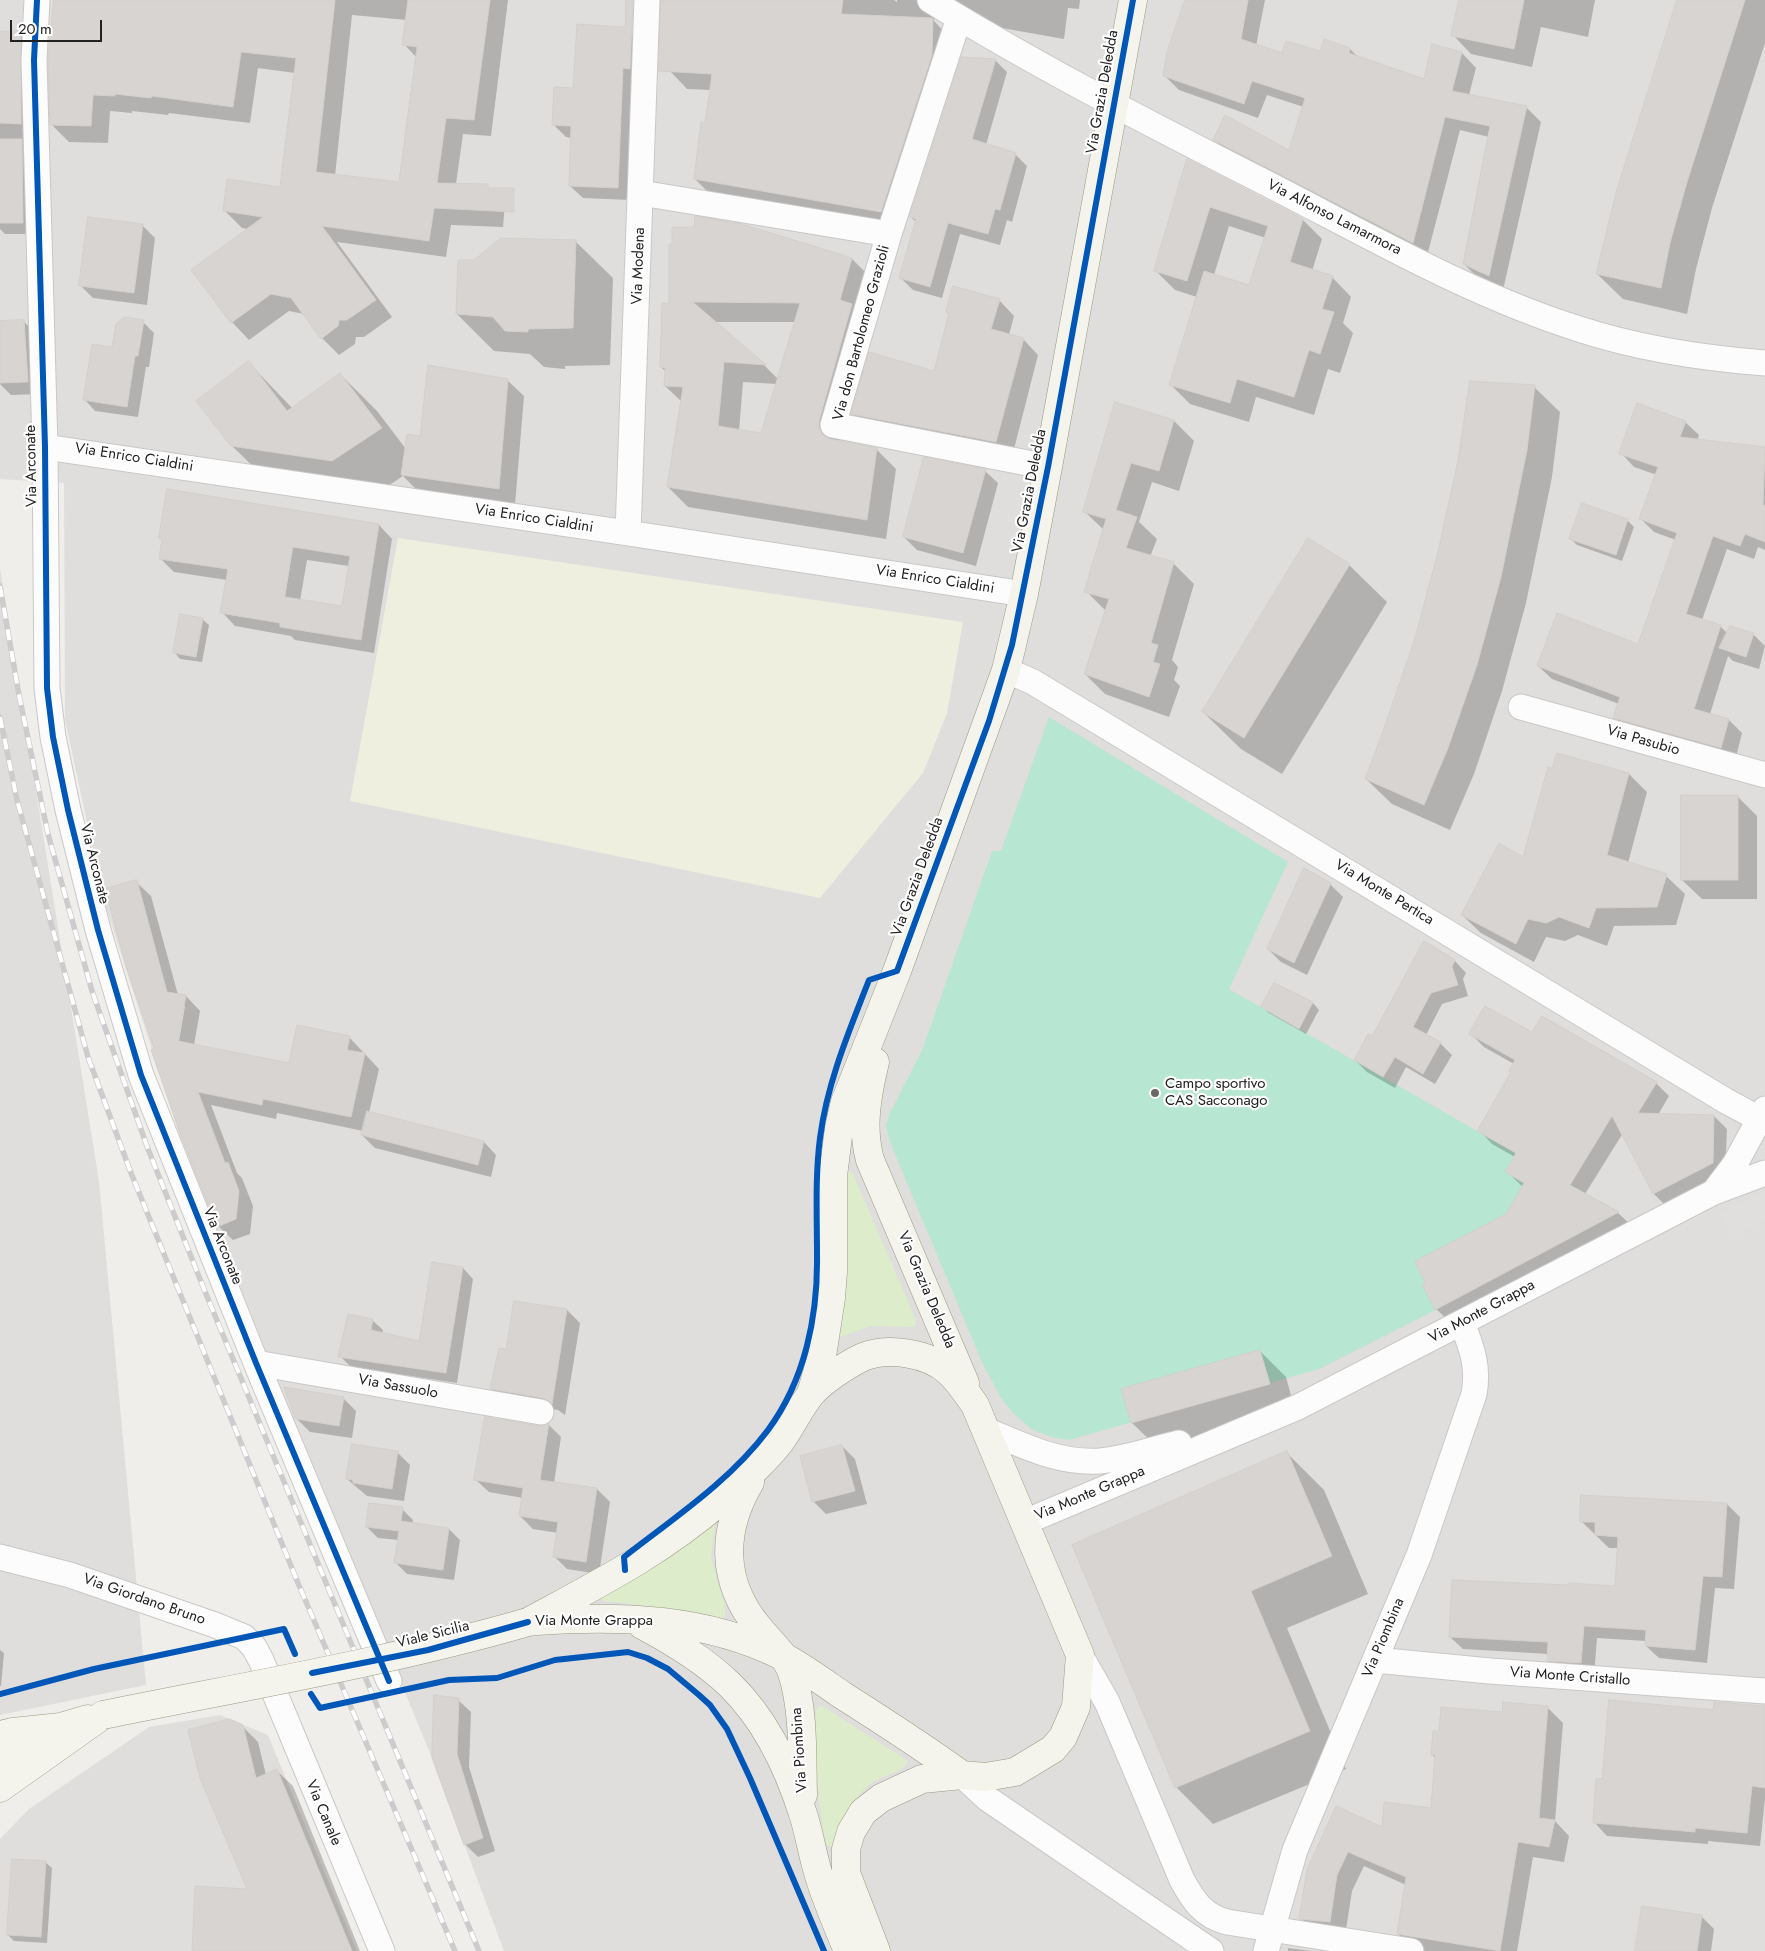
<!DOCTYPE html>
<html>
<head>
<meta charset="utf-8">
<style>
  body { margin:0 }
  #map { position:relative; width:1765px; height:1951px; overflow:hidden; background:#f0eeeb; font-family:Jost,sans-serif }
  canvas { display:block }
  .scale { position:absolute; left:10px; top:20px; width:92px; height:22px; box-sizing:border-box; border:2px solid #222; border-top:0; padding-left:6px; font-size:15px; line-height:18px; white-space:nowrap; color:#222; -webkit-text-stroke:4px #fff; paint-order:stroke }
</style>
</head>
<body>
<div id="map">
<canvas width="1765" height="1951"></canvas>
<div class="scale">20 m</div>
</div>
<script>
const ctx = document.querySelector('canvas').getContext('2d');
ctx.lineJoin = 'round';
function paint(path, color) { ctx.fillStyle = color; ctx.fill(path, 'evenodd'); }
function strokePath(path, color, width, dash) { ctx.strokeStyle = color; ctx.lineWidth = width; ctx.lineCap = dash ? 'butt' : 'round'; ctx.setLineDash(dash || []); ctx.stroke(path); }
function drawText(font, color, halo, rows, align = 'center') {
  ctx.font = font + ' Jost,sans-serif'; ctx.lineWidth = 4.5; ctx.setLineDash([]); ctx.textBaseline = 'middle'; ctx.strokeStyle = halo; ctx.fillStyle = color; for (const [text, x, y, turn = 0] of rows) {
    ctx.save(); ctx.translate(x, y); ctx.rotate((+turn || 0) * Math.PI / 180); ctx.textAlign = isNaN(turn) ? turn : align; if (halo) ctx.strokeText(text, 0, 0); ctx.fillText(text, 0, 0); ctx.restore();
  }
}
const residential = new Path2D(`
  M0 0H1765V1951H504L432 1758 280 1390 179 1134 103 898 65 719 64 483 0 479Z
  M0 568 99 1181 146 1685 0 1715Z
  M220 1715 268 1735 357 1951H0V1839L29 1809 149 1727Z`);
const farmland = new Path2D(`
  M398 538 963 622 947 713 923 773 820 898 350 801Z`);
const grass = new Path2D(`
  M849 1171 853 1174 916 1320 915 1327 871 1326 837 1338 844 1173Z
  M709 1518 715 1523 711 1558 725 1605V1616L719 1621C680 1611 643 1604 603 1601L599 1594Z
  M821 1705 908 1761C901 1775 880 1775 869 1785 850 1802 841 1823 831 1847L826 1845C818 1800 813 1756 816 1710Z`);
const pitch = new Path2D(`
  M1049 717 1288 862 1229 989 1619 1212 1428 1314 1319 1369 1069 1440 1055 1438 1033 1430 1012 1412 1001 1398 982 1362 892 1147 886 1127 889 1115 923 1048 992 851H1001Z`);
const parking = new Path2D(`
  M1765 1193V1221L1732 1237 1721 1214Z`);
const shadow = new Path2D(`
  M55 0H508L491 136 463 134 456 184 487 186 505 203 503 227 451 225 446 257 337 242 392 317 364 337H356L355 344 339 355 322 338 304 314 289 311 249 340 232 322 249 229 242 228 225 211 281 188 295 73 258 68 250 123 169 113 168 115 132 111V113L110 111 108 143 69 142 51 124ZM352 15 407 20 404 44 417 58 400 183 335 176Z
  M674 0H894L897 2V0H1080L1079 9 1068 8 1064 39 1002 28 1001 32 936 10 934 21 950 38 899 229 713 197 695 179 711 90 687 89 670 71Z
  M1187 0H1265L1256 46 1283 55 1350 49 1358 57 1425 80 1433 46 1462 53 1476 68 1469 95 1526 107 1541 122 1503 290 1479 279 1464 264 1489 137 1460 130 1427 256 1229 154 1214 139 1289 152 1304 107 1267 95 1258 118 1179 90 1164 75Z
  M1460 0H1595L1588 37 1541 27 1532 67 1471 54 1453 35Z
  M1679 0H1765V43L1712 208 1696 269 1687 314 1623 299 1597 274Z
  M624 28 637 40 630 200 583 198 570 186 572 138 566 137 554 125 575 89Z
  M0 32 21 33 33 45 35 234H5L0 229Z
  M995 60 1007 72 986 145 1015 154 1027 166 1012 222 1007 220 1000 245 960 234 942 298 913 290 900 277 916 222 911 217Z
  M1187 161 1303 220 1322 239 1312 271 1332 277 1351 297 1343 323 1353 333 1340 373 1328 369 1314 415 1256 397 1249 422 1190 404 1171 385 1197 297 1175 290 1156 271ZM1229 226 1266 238 1250 287 1214 275Z
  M142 225 155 238 147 305 93 298 80 285Z
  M742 226 852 259 872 279 861 365 839 441 876 449 896 469 886 539 688 507 668 487 682 402 665 386 666 372 661 367 670 305ZM714 322H795L778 379 765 366ZM743 382 777 384 762 434 739 431Z
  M575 241 613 278 610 365 565 366V369L544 367 530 354 494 351 457 314 474 262Z
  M999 300 1014 316 1009 335 1023 339 1038 355 1012 457 868 429 853 414 935 373 950 314 947 312Z
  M0 322H24L37 334 40 394 11 395 0 384Z
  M143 322 154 333 149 367H146L138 417 95 411 84 399 113 348Z
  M249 363 293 409 340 374 377 411 406 449 507 380 524 396 515 505 418 491 403 476 370 498 270 483 232 446Z
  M1534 387 1560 412 1552 477 1526 603 1502 691 1474 774 1450 830 1392 804 1366 779Z
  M1115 404 1174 421 1194 441 1179 491 1152 482 1139 522 1157 539 1150 557 1174 564 1194 584 1172 660 1178 667 1174 680 1180 686 1169 717 1105 694 1085 674 1106 611 1086 591 1104 530 1085 512Z
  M1685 422 1699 435 1697 441 1765 448V550L1758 547 1754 559 1727 549 1702 620 1720 626 1728 634H1753L1765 646 1759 669 1733 661 1728 656 1710 714 1729 720 1742 733 1735 761 1628 731 1614 717 1619 704 1552 679 1538 666 1639 646 1676 540 1654 532 1640 518 1657 475 1634 467 1621 453Z
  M985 471 998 483 976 566 917 550 904 537Z
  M1583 505 1628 521 1634 527 1622 561 1577 545 1571 539Z
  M379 525 392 539 374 653 295 640 291 636 235 626 222 612 227 580 174 572 160 558ZM307 560 349 566 343 608 300 601Z
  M1349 565 1387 602 1282 774 1241 749 1203 712Z
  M202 619 209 625 202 662 180 659 174 652Z
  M1629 774 1647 792 1628 863 1666 876 1685 894 1676 925 1614 926 1607 946 1578 935 1565 941 1546 937 1534 962 1481 933 1462 915 1524 858Z
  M1737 796 1757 816V899H1702L1682 880Z
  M136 882 151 896 178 995 186 996 200 1011 194 1045 290 1065 349 1037 379 1069 369 1113 484 1142 496 1155 491 1177 375 1148 362 1135 363 1131 277 1113 276 1119 211 1105 237 1173 242 1178 253 1206 250 1234 233 1240 218 1226 156 1049ZM183 1006H185L178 1047H176Z
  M1330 884 1343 897 1307 975 1281 962 1268 949Z
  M1424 943 1455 961 1466 973 1463 979 1468 996 1442 1004 1426 1035 1440 1043 1452 1055 1435 1084 1406 1067 1395 1088 1367 1072 1355 1060 1372 1038Z
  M1274 985 1313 1003 1319 1010 1306 1034 1269 1013 1263 1007Z
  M1471 1034H1533L1656 1083 1669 1096 1658 1115 1714 1116 1727 1129 1725 1176 1667 1207 1654 1194 1623 1133 1585 1194 1618 1213 1631 1225 1450 1322 1436 1309 1424 1285 1507 1215 1523 1187 1507 1172 1515 1157 1492 1144 1479 1130 1512 1072 1514 1064 1484 1047Z
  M463 1268 473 1279 457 1383 351 1367 340 1356 372 1320 383 1330 382 1334 420 1342Z
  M567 1310 580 1323 565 1415 558 1410 504 1401 491 1388 507 1350Z
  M1260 1351 1286 1377 1295 1410 1158 1448 1132 1423 1123 1390Z
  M343 1398 356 1411 352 1438 310 1432 297 1419Z
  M549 1425 561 1437 554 1483 597 1489 610 1502 599 1574 567 1569 554 1556 558 1533 533 1529 520 1516 523 1498 489 1492 476 1480Z
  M842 1446 855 1459 867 1504 826 1514 813 1501Z
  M397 1452 410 1465 404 1501 367 1496 347 1479Z
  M1286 1452 1324 1490 1368 1594 1287 1628 1346 1769 1213 1824 1176 1787Z
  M1727 1504 1740 1517 1734 1589 1715 1588 1707 1663 1659 1658 1646 1646V1641L1597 1638 1594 1676 1561 1673 1548 1660 1549 1654 1463 1649 1450 1637 1616 1587 1619 1548H1609L1581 1521Z
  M402 1509 413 1520 412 1524 449 1529 460 1540 454 1580 407 1574 396 1563 399 1540 378 1538 367 1527Z
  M0 1650 4 1653 1 1686H0Z
  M458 1700 471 1712 469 1767 495 1851 478 1857 465 1844 433 1757Z
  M1548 1708 1563 1723 1555 1821 1569 1836 1564 1862 1533 1857 1517 1951H1425L1413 1949 1398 1934 1406 1885 1364 1866 1352 1891 1345 1936 1316 1934 1301 1918 1308 1870 1383 1829 1432 1809 1436 1759 1432 1755 1440 1733Z
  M1765 1708V1799L1760 1846 1708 1841V1844L1607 1836 1594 1822 1603 1780 1714 1711Z
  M242 1726 258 1742 266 1775 277 1771 293 1786 360 1951H193L249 1890Z
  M45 1862 52 1868 47 1943 14 1941 8 1935Z
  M1701 1916 1714 1929 1711 1951H1636Z
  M1288 1948 1311 1951H1288Z`);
const building = new Path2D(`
  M54 0H335L316 172 399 182 417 47 402 45 408 0H490L474 120 446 118 437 183 488 184V188H514V212L434 208 429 241 322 226 376 300 347 320H339L338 326 321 339 291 298 271 294 231 323 191 270 263 217 223 211 227 179 280 187 296 58 241 52 233 107 152 96 151 98 115 94V96L93 95 91 126 50 125 48 60Z
  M626 0H633L630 69 623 68 618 188 569 186 571 126 552 125 554 87 573 88 577 24 625 27Z
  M661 0H843L841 14 933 18 932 55 881 212 694 179 701 122 705 123 712 74 659 71Z
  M1185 0H1248L1241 39 1282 53 1286 41 1320 51 1324 39 1350 48 1349 53 1424 79 1432 44 1462 52 1452 91 1527 106 1489 276 1463 264 1490 126 1445 117 1413 243 1213 140 1225 115 1289 150 1305 98 1252 81 1244 104 1163 76 1167 52Z
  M1459 0H1524L1514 49 1451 36Z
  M1677 0H1745L1687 182 1670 243 1661 288 1596 274 1617 189Z
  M0 31H21V124L0 123Z
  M962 57 996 59 972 139 1016 153 1000 210 995 209 988 234 948 223 930 287 899 278 916 219 910 217Z
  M0 139H22L23 223H0Z
  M1187 159 1303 219 1290 262 1333 276 1322 309 1334 312 1320 354 1309 350 1294 397 1237 379 1230 403 1169 385 1204 271 1249 285 1268 226 1210 207 1187 281 1154 271Z
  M695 216 742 224 852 258 840 300 852 304 819 421V428L823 435 830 439 877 448 867 520 667 487 683 387 664 386 665 368 660 367 662 303 669 304V244H672V227H694ZM693 302 800 303 761 433 718 426 724 362 766 365Z
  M88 217 143 224 134 293 79 286Z
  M501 238 576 240 573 328 528 329V332L505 331 493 317 456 314 458 260H474Z
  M953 286 1000 299 991 329 1024 338 996 442 851 414 869 352 934 371 949 313 946 312Z
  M125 317 144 320 138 356H135L127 407 83 400 92 344 112 347 116 324Z
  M24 320 28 382 0 383V321Z
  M249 361 287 411 340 373 382 428 332 461 231 446 196 401Z
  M428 365 508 379 499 489 401 475 407 434 420 436Z
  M1470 381 1535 385 1527 450 1501 577 1477 665 1448 748 1424 805 1365 779 1386 723 1415 638 1438 552 1458 461Z
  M1115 402 1174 420 1159 471 1131 463 1116 510 1137 517 1126 548 1174 562 1151 643 1158 645 1153 662 1160 664 1149 697 1084 674 1109 599 1084 592 1106 519 1083 512Z
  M1637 403 1686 421 1680 437 1765 447 1763 505 1765 506V542L1745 534 1740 546 1713 536 1686 614 1721 625 1694 709 1729 719 1721 748 1613 718 1620 697 1537 666 1557 613 1638 644 1677 533 1639 519 1658 467 1619 454Z
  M924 457 986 469 963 553 903 537Z
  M167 489 379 524 361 640 280 627V623L220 613 228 569 159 559 162 539 159 538ZM293 547 350 556 342 606 285 597Z
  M1582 503 1628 519 1616 555 1569 539Z
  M1308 538 1350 564 1244 738 1202 712Z
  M180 614 203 618 196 657 173 653Z
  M1730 626 1754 633 1746 657 1719 648Z
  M1557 753 1629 773 1607 855 1667 874 1657 907 1596 908 1589 928 1559 917 1546 923 1528 919 1516 944 1461 915 1499 843 1523 857 1548 767 1552 768Z
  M1681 795H1738V880H1681Z
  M1304 868 1331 883 1294 963 1267 949Z
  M137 880 167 992 186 995 178 1041 289 1063 297 1025 350 1036 347 1050 365 1053 351 1117 263 1099 262 1105 198 1092 225 1163 228 1162 239 1191 236 1219 217 1227 180 1133 151 1050 154 1048 127 969 105 889Z
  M1424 941 1455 960 1452 967 1458 985 1431 993 1413 1027 1441 1042 1423 1074 1395 1057 1383 1077 1354 1060 1368 1034 1372 1036Z
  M1274 983 1313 1002 1299 1029 1261 1007Z
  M1485 1006 1532 1032 1542 1016 1657 1082 1638 1113 1714 1115 1713 1163 1653 1194 1612 1116 1570 1185 1619 1212 1435 1310 1422 1285 1425 1283 1415 1261 1506 1214 1524 1183 1505 1172 1516 1153 1477 1131 1511 1072 1509 1071 1515 1060 1469 1034Z
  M367 1111 484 1141 478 1165 361 1135Z
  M432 1262 463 1267 446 1373 338 1357 348 1314 373 1319 371 1330 419 1341Z
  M514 1301 567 1309 552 1404 543 1398 490 1389 499 1348 506 1349Z
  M1260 1350 1270 1384 1131 1423 1121 1389Z
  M284 1387 344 1397 339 1426 296 1419Z
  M485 1417 539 1426 549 1423 540 1480 597 1488 586 1562 553 1557 558 1522 519 1516 523 1488 474 1480Z
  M352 1444 398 1451 392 1489 353 1483V1480L346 1479Z
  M842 1445 855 1491 812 1502 800 1456Z
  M1287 1451 1332 1556 1251 1591 1310 1731 1175 1788 1072 1545Z
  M1581 1495 1727 1503 1722 1577 1703 1576 1695 1650 1645 1646 1646 1630 1584 1626 1581 1663 1547 1661 1548 1642 1449 1637 1452 1580 1569 1585V1583L1615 1586 1618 1537 1595 1535V1522H1580Z
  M369 1503 403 1507 401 1521 449 1528 443 1570 394 1563 399 1531 366 1527Z
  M434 1695 459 1698 457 1754 483 1838 464 1845 432 1758Z
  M1609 1700 1713 1710 1714 1702 1765 1706V1788L1752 1786 1747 1833 1695 1828V1832L1593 1823 1596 1778 1602 1779Z
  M1503 1702 1548 1706 1539 1818 1555 1820 1549 1847 1518 1842 1500 1951 1397 1934 1406 1877 1348 1852 1337 1875 1330 1922 1299 1919 1307 1870 1336 1806 1382 1827 1384 1802 1431 1808 1435 1755H1431L1433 1731H1439L1441 1707 1502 1712Z
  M230 1719 243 1725 256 1778 277 1769 352 1951H192L195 1886 247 1889 200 1778 188 1730Z
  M12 1859 46 1861 41 1937 7 1935Z
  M1642 1906 1702 1915 1697 1951H1635Z`);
const street = new Path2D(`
  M37 0 34 60 45 447 47 688 53 737 68 810 98 930 141 1075 256 1363 389 1681
  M930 0C1037 66 1150 124 1262 181 1366 234 1468 294 1579 329 1640 349 1701 358 1765 363
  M959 18 889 234 833 425 1048 467
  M641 193 889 234
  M45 447 628 533 1024 594
  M628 533 647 0
  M1006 670 1033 682 1726 1101 1765 1122
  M1521 707 1765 775
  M1714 1192 1735 1164 1765 1109
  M256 1363 541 1412
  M986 1430C1022 1445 1059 1464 1100 1461 1127 1458 1153 1449 1179 1443
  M1025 1522 1298 1407 1714 1192 1765 1173
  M0 1557 70 1575 215 1625 244 1637 254 1647 261 1660 382 1951
  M1080 1655 1107 1702 1182 1880C1193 1900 1203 1916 1227 1922L1411 1951
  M1375 1660 1490 1671 1765 1691
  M962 1775 988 1799 1211 1951
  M1266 1951 1295 1850 1419 1555 1474 1394C1479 1367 1472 1348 1462 1323`);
const secondary = new Path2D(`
  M875 1062C867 1095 861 1127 870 1160L965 1383
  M811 1394 822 1356 831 1298 833 1272V1176L839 1128 845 1102 897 971 1006 670 1024 594 1048 467 1133 0
  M750 1482C721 1531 721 1582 758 1627 769 1641 787 1656 792 1673 804 1710 802 1756 803 1795
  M537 1621C619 1615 707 1618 782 1656 803 1667 823 1682 842 1695 883 1721 923 1747 962 1775
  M528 1622C598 1584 660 1553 720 1501 741 1482 763 1464 780 1442 791 1427 799 1409 811 1394 822 1381 848 1364 863 1357 889 1347 929 1353 949 1372 959 1381 967 1394 975 1405L1080 1655 1076 1707 1063 1737 1053 1749 1015 1772 985 1777 962 1775 922 1779 881 1798 863 1812 851 1832 846 1849V1873L876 1951
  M642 1625C674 1642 704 1660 730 1685 767 1721 789 1769 804 1817 810 1837 813 1857 819 1876 827 1902 838 1927 848 1951
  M0 1735 13 1732 61 1727 88 1719
  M0 1760 49 1735
  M0 1788 103 1715`);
const rail = new Path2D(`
  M0 586 19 695 48 834 92 991 148 1149 206 1294 479 1951
  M0 717 17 800 88 1057 131 1173 298 1583 455 1951`);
const secondaryBridge = new Path2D(`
  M103 1715C246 1686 389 1662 528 1622`);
const cycleway = new Path2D(`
  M37 0 34 60 45 447 47 688 53 737 68 810 98 930 141 1075 256 1363 389 1681
  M625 1570 624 1557C674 1518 730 1481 768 1430 805 1380 818 1316 817 1255 817 1215 815 1177 820 1138 827 1083 849 1031 869 980L897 971 989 721 1012 645 1048 467 1133 0
  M312 1673 428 1650 528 1622
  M0 1694 94 1669 284 1629 295 1654
  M311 1694 320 1708 449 1680 497 1678 555 1660 628 1652 647 1658 668 1669 699 1695 710 1705 727 1729 750 1778 824 1951`);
const markers = [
  [1155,1093,5,"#6a6968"]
];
const streetNames = [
  ["Via Grazia Deledda",1103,92,-80],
  ["Via Alfonso Lamarmora",1334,218,27],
  ["Via Modena",639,266,-88],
  ["Via don Bartolomeo Grazioli",862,333,-75],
  ["Via Enrico Cialdini",134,458,9],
  ["Via Arconate",32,466,-91],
  ["Via Grazia Deledda",1030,491,-79],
  ["Via Enrico Cialdini",534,519,9],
  ["Via Enrico Cialdini",935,580,9],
  ["Via Pasubio",1643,741,16],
  ["Via Arconate",94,864,76],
  ["Via Grazia Deledda",918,877,-70],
  ["Via Monte Pertica",1384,893,31],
  ["Via Arconate",222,1246,68],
  ["Via Grazia Deledda",926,1290,67],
  ["Via Monte Grappa",1482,1312,-28],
  ["Via Sassuolo",398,1387,10],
  ["Via Monte Grappa",1090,1494,-23],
  ["Via Giordano Bruno",144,1600,19],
  ["Via Monte Grappa",594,1621],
  ["Viale Sicilia",433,1635,-14],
  ["Via Piombina",1384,1638,-67],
  ["Via Monte Cristallo",1570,1677,4],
  ["Via Piombina",800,1750,-94],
  ["Via Canale",323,1813,67]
];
const poiNames = [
  ["Campo sportivo",1165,1084],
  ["CAS Sacconago",1165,1101]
];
paint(residential, '#dfdedc');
paint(farmland, '#efefdf');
paint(grass, '#ddeccb');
paint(pitch, '#b7e6d2');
paint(parking, '#e0dfde');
paint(shadow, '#0003');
paint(building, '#d7d4d2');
strokePath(building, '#d3d0cc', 1);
strokePath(street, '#c9c8c7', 27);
strokePath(secondary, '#999a82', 29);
strokePath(street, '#fdfcfc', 25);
strokePath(secondary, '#f4f4ed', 28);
strokePath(rail, '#ccc', 5.5);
strokePath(rail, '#fff', 4, [11]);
strokePath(secondaryBridge, '#999a82', 29, []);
strokePath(secondaryBridge, '#f4f4ed', 28);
strokePath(cycleway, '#0057b8', 6);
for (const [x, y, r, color] of markers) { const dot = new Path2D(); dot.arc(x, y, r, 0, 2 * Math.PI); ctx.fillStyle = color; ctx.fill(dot); strokePath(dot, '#fff', 2); }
drawText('15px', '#222', '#fff', streetNames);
drawText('15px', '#222', '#fff', poiNames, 'left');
</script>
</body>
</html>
